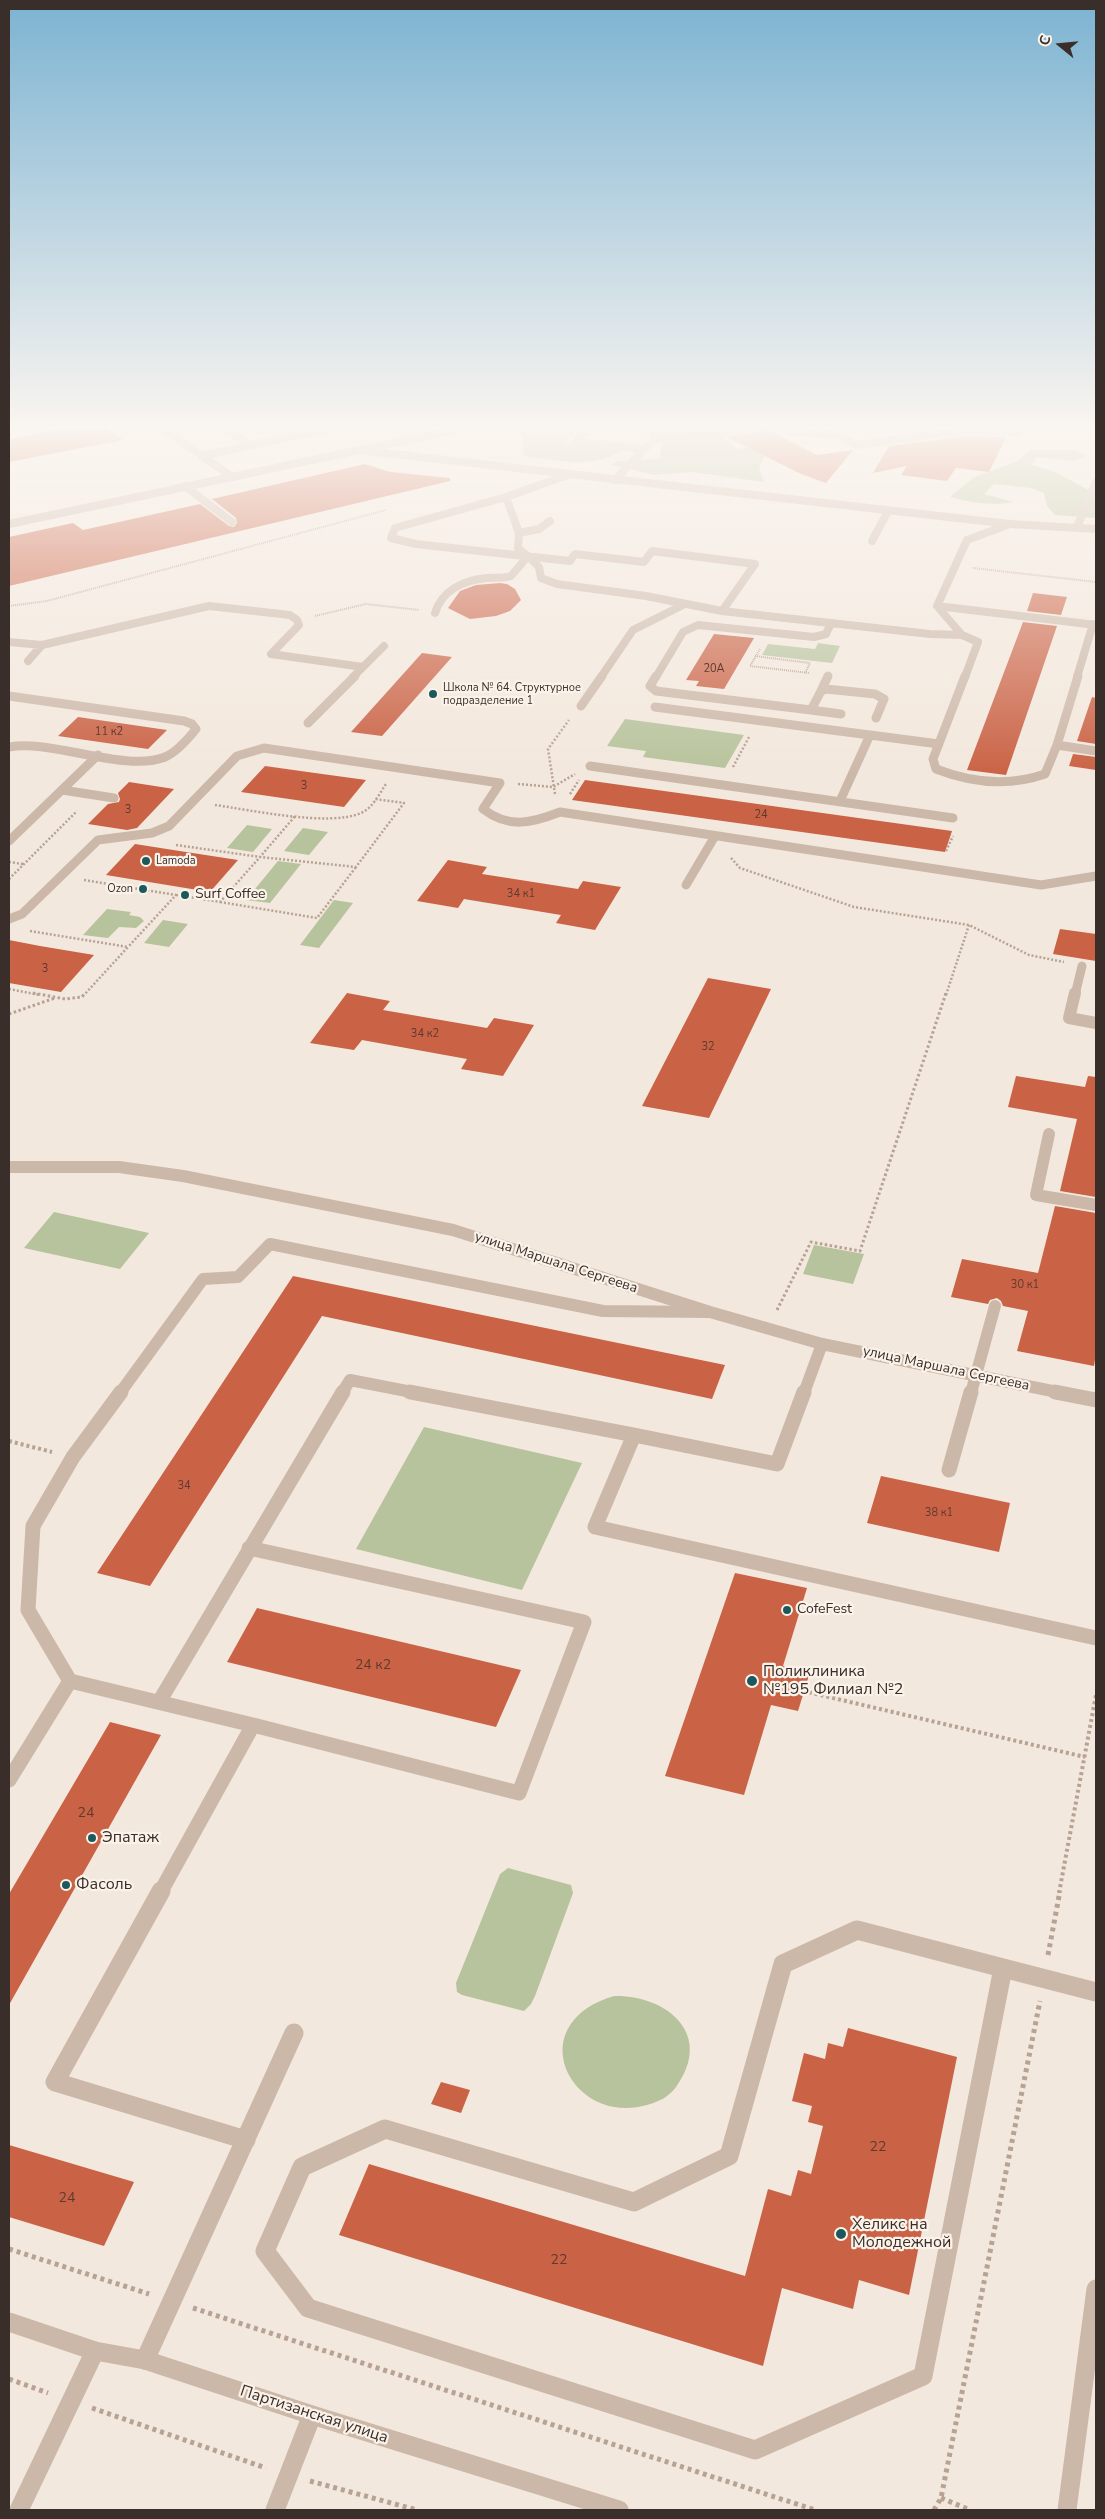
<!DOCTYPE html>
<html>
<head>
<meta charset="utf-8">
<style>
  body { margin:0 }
  #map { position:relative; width:1105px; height:2519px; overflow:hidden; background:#f3e8dd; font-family:"Nunito Sans",sans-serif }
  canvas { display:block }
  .frame { position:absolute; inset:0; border:10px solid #392e29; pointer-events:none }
  .north { position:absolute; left:1035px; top:20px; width:50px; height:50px; -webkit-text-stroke:4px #fbf3ea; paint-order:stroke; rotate:287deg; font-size:14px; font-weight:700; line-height:20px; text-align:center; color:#392e29 }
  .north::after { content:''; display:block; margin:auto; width:18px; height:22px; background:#392e29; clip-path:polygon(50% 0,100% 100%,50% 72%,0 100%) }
</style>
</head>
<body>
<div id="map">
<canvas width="1105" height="2519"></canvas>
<div class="frame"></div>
<div class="north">С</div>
</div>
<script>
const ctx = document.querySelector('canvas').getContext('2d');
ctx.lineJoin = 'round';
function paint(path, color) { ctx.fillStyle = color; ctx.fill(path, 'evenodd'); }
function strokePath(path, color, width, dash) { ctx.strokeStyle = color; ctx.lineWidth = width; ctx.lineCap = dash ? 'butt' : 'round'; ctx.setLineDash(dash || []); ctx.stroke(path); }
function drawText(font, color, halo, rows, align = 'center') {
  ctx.font = font + ' "Nunito Sans",sans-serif'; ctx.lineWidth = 4.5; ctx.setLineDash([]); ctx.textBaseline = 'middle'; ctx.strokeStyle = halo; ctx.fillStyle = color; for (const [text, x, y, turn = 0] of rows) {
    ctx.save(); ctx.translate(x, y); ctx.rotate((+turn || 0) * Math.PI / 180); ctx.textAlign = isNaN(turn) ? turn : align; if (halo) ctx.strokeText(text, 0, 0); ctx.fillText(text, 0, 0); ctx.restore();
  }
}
const green = new Path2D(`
  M542 423H581L565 444 622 450C594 470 555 460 523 456V440L519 429Z
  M625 423H878L844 426H768L721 437 737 449 781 441 764 457 759 469 764 482 692 472 654 475 611 465 618 461 659 459 666 428Z
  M1051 423H1093L1096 426 1069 432Z
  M1031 450H1074L1087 456 1074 461 1036 457 1032 465 1053 471 1096 494V518L1055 515 1047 506 1044 493 1031 488 994 484 984 494 1014 502C992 506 971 503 950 497L974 477 1016 462Z
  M818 643 840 646 832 663 762 655 768 644 815 649Z
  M625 719 744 735 725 768 643 757 646 751 607 746Z
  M247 825 272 829 253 852 227 848Z
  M303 828 328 832 309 855 284 851Z
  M278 861 301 864 270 903 246 900Z
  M334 900 353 903 319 948 300 945Z
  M107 909 131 912 129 915 140 917 144 921 136 928 119 927 108 938 83 935Z
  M163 920 188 924 169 947 144 943Z
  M54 1212 149 1233 120 1269 24 1248Z
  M814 1245 864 1254 853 1284 803 1274Z
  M424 1427 582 1463 522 1590 356 1549Z
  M508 1868 571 1885 573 1893 535 1996 531 2004 524 2011 462 1995 457 1992 456 1983 500 1874Z
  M614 1996C668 1995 714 2035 676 2087 669 2097 658 2102 647 2105 571 2127 519 2024 614 1996Z`);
const building = new Path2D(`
  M93 423H99L123 440 9 462V439Z
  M768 430 817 455 853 450 826 483 801 474 727 437Z
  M967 436 1006 437 989 472 956 468 947 481 901 475 907 466 873 473 889 446Z
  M365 464 390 472 450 478V481L9 586V537L73 523 83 530 200 504 229 526 234 527 237 523 236 518 212 499Z
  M500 583 507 584 515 589 521 600 510 611 496 616 470 619 448 608 460 591 476 585Z
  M1033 593 1067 597 1061 615 1027 611Z
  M1023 622 1057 626 1006 775 967 770Z
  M714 634 754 638 724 689 696 686 699 681 686 680Z
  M422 653 452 657 382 736 351 732Z
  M1092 697 1096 698V744L1077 741Z
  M78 717 167 730 148 749 58 736Z
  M1073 754 1096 757V770L1069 766Z
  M265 766 315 773 366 780 344 807 241 792Z
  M585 780 952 831 945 852 572 800Z
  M129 782 174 789 137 828 127 830 88 824 108 804 119 802 120 799 118 793Z
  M135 844 186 852 238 860 210 892 106 875Z
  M448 860 487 867 482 874 578 889 583 881 621 887 595 930 556 923 561 915 464 899 458 908 417 901Z
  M1060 929 1096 934V961L1053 954Z
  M9 940 40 946 94 955 61 992 9 983Z
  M708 978 771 989 709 1118 642 1106Z
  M347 993 390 1001 383 1010 487 1028 494 1018 534 1025 503 1076 461 1069 467 1059 362 1040 354 1050 310 1043Z
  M1016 1076 1085 1087 1088 1076 1096 1077V1197L1060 1191 1077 1119 1008 1107Z
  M1055 1206 1096 1213V1353L1094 1366 1017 1351 1028 1311 1003 1306 1001 1301 997 1298 990 1300 988 1304 951 1297 962 1259 1038 1273Z
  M293 1276 725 1365 712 1399 322 1316 150 1586 97 1573Z
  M881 1476 1010 1503 999 1552 867 1523Z
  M735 1573 807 1588 783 1666 810 1672 798 1711 771 1705 744 1795 665 1776Z
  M257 1608 521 1670 496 1727 227 1662Z
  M110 1722 161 1735 9 2005V1894Z
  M848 2028 957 2057 909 2295 859 2280 853 2309 782 2288 763 2366 339 2235 369 2164 745 2276 768 2189 791 2196 798 2170 811 2174 823 2126 808 2122 812 2106 792 2101 804 2053 825 2059 828 2043 843 2047Z
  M441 2082 470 2090 461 2113 431 2104Z
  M9 2145 134 2182 104 2246 9 2217Z`);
const pathFar4 = new Path2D(`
  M504 430 538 423
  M973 568 1096 582
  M9 606 47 601 386 510
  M315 616 366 604 419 610
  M760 649 750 666 809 673
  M755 656 810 663 805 673`);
const pathFar3 = new Path2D(`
  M733 767 749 737
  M518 784 553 787 575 774
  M555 794 548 749 569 720
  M570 794 579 780
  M215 805C251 810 329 827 361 813 373 808 379 794 386 784
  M176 845 260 857 296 815
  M946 851 953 836
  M731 858 740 868 854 907 969 925 1029 955 1064 962
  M9 862 23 864
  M9 879 77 811
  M84 880 176 895 128 947
  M176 895 220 902 260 857 356 867 404 803 375 799
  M220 902 317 918 356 867
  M30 931 128 947 84 995
  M9 989 40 995
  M946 995 969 925`);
const pathFar2 = new Path2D(`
  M33 993 65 999 82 997 85 993
  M9 1014 55 998
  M777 1310 811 1242 860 1251 946 993`);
const pathFar1 = new Path2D(`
  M9 1441 52 1452
  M803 1691 1085 1757
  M1059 1893 1096 1695`);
const path = new Path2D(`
  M1048 1955 1060 1891
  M9 2249 149 2294
  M193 2308 815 2510
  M9 2379 48 2393
  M92 2408 266 2468
  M310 2481 417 2510
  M941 2498 970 2510
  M934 2510 941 2498 1040 2001`);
const serviceFar4 = new Path2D(`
  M155 423 231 476
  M214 423 251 445
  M359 423 370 426 384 423
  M654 439 774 424 790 431 839 435 856 445 967 430 1015 432 1021 427
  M644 449 575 442 593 424 661 431
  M201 456 353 423
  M568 475 506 497 395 528 391 538 416 544 570 561 575 554 644 562 652 551 755 564 722 611
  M615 480 648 445
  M185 486 232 522
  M1077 527 1096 482
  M519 533 539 529 550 521
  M872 541 888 511
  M528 556 539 567 541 578 557 584 646 596 722 611 930 634 962 635 978 642 965 677
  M937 606 1096 625
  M435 613C442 590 464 580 487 578 496 577 503 579 511 576L528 556 518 548 519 533 506 497
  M962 635 937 606 967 540 1010 524
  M9 642 42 645 209 606 290 615 297 620 299 625 271 654 363 667
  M28 661 42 645
  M353 677 384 646
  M601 677 633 630 683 605
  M656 677 683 632 698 625 814 637 826 634 831 623
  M1077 677 1093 624`);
const serviceFar3 = new Path2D(`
  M656 676 650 686 656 691 811 710 821 691 826 689 875 694 884 699 876 718
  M965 676 933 759 936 769C972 783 1008 787 1045 774L1057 745 1078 676
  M821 691 828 676
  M9 696 184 721 192 724 196 729C188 739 177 752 165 757 125 773 53 739 9 747
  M581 706 602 676
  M655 707 939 744
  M811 710 841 714
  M308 723 355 676
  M1057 745 1096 751
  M590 766 953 818
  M62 790 114 798
  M840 801 870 735
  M9 841 98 755
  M686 885 715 836
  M9 919 22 914 98 840 152 833 169 826 237 756 264 748 500 783 483 809C509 829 532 823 560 812L1041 885 1096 876
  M1075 995 1082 966`);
const serviceFar2 = new Path2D(`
  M1075 993 1069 1018 1096 1023
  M1049 1134 1036 1195 1096 1205
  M120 1393 203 1279 238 1277 270 1244 603 1311 708 1312
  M342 1393 350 1380 417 1393
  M804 1393 822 1344
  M971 1393 995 1306`);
const serviceFar1 = new Path2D(`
  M410 1392 634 1435
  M804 1392 777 1464 634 1435 595 1527 1096 1638
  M949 1470 971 1392
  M249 1548 584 1622 519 1793 253 1725
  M70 1681 28 1610 33 1526 73 1457 121 1392
  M159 1702 343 1392
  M9 1780 70 1681 253 1725 160 1893`);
const service = new Path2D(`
  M161 1891 55 2082 246 2140
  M857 1930 1003 1968 923 2376 755 2450 308 2308 265 2251 302 2167 385 2129 634 2202 729 2156 783 1964Z
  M1003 1968 1096 1992
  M145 2360 294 2033
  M19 2510 95 2351
  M275 2510 312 2415`);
const minorFar2 = new Path2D(`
  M9 1167H119L183 1176 453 1230 710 1312 822 1344 1062 1393`);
const minorFar1 = new Path2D(`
  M1055 1392 1096 1400`);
const minor = new Path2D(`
  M9 2322 95 2351 145 2360 312 2415 619 2510`);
const tertiaryFar1 = new Path2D(`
  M358 450 1010 524 1096 529
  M9 524 488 423`);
const tertiary = new Path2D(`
  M1067 2510 1096 2289`);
const markers = [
  [433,694,5,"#1c595c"],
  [146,861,5,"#1c595c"],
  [143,889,5,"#1c595c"],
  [185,895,5,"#1c595c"],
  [787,1610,5,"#1c595c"],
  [752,1681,6,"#1c595c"],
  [92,1838,5,"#1c595c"],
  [66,1885,5,"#1c595c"],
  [841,2234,6,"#1c595c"]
];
const numberNames = [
  ["20А",714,669],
  ["11 к2",109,732],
  ["3",304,786],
  ["3",128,810],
  ["24",761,815],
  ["34 к1",521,894],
  ["3",45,969],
  ["34 к2",425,1034],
  ["32",708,1047],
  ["30 к1",1025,1285],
  ["34",184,1486],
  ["38 к1",939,1513]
];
const farPoinames = [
  ["Школа № 64. Структурное",443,688],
  ["подразделение 1",443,701],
  ["Lamoda",156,861],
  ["Ozon",133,889,"right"]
];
const poiNames = [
  ["Surf Coffee",195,895],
  ["CofeFest",797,1610]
];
const streetNames = [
  ["улица Маршала Сергеева",556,1263,18],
  ["улица Маршала Сергеева",946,1369,12]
];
const nearNumbernames = [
  ["24 к2",373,1666],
  ["24",86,1814],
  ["22",878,2148],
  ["24",67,2199],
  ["22",559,2261]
];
const nearPoinames = [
  ["Поликлиника",763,1672],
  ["№195 Филиал №2",763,1690],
  ["Эпатаж",102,1838],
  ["Фасоль",76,1885],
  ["Хеликс на",852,2225],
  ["Молодежной",852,2243]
];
const nearStreetnames = [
  ["Партизанская улица",314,2415,18]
];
paint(green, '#b7c39c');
paint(building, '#ca6245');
strokePath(pathFar4, '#b8a293', 2, [1, 1]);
strokePath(pathFar3, '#b8a293', 2.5, [2, 2]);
strokePath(pathFar2, '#b8a293', 3, [2.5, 2.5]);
strokePath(pathFar1, '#b8a293', 4, [3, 3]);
strokePath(path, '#b8a293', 5, [4, 4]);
strokePath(serviceFar4, '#ccb8a9', 8);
strokePath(serviceFar3, '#ccb8a9', 9);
strokePath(serviceFar2, '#ccb8a9', 12);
strokePath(serviceFar1, '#ccb8a9', 15);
strokePath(service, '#ccb8a9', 19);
strokePath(minorFar2, '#ccb8a9', 12);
strokePath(minorFar1, '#ccb8a9', 15);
strokePath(minor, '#ccb8a9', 19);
strokePath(tertiaryFar1, '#ccb8a9', 8);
strokePath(tertiary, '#ccb8a9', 19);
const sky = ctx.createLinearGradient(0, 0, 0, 776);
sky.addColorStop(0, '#7cb3d2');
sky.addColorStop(0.55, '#faf5f0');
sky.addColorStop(1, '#faf5f000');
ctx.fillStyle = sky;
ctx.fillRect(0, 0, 1105, 776);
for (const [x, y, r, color] of markers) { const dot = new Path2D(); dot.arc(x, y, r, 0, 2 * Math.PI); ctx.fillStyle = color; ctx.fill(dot); strokePath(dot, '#fbf3ea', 2); }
drawText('11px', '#5d3b30', null, numberNames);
drawText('11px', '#392e29', '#fbf3ea', farPoinames, 'left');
drawText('14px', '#392e29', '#fbf3ea', poiNames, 'left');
drawText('14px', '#392e29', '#fbf3ea', streetNames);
drawText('14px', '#5d3b30', null, nearNumbernames);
drawText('16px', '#392e29', '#fbf3ea', nearPoinames, 'left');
drawText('16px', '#392e29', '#fbf3ea', nearStreetnames);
</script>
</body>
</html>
